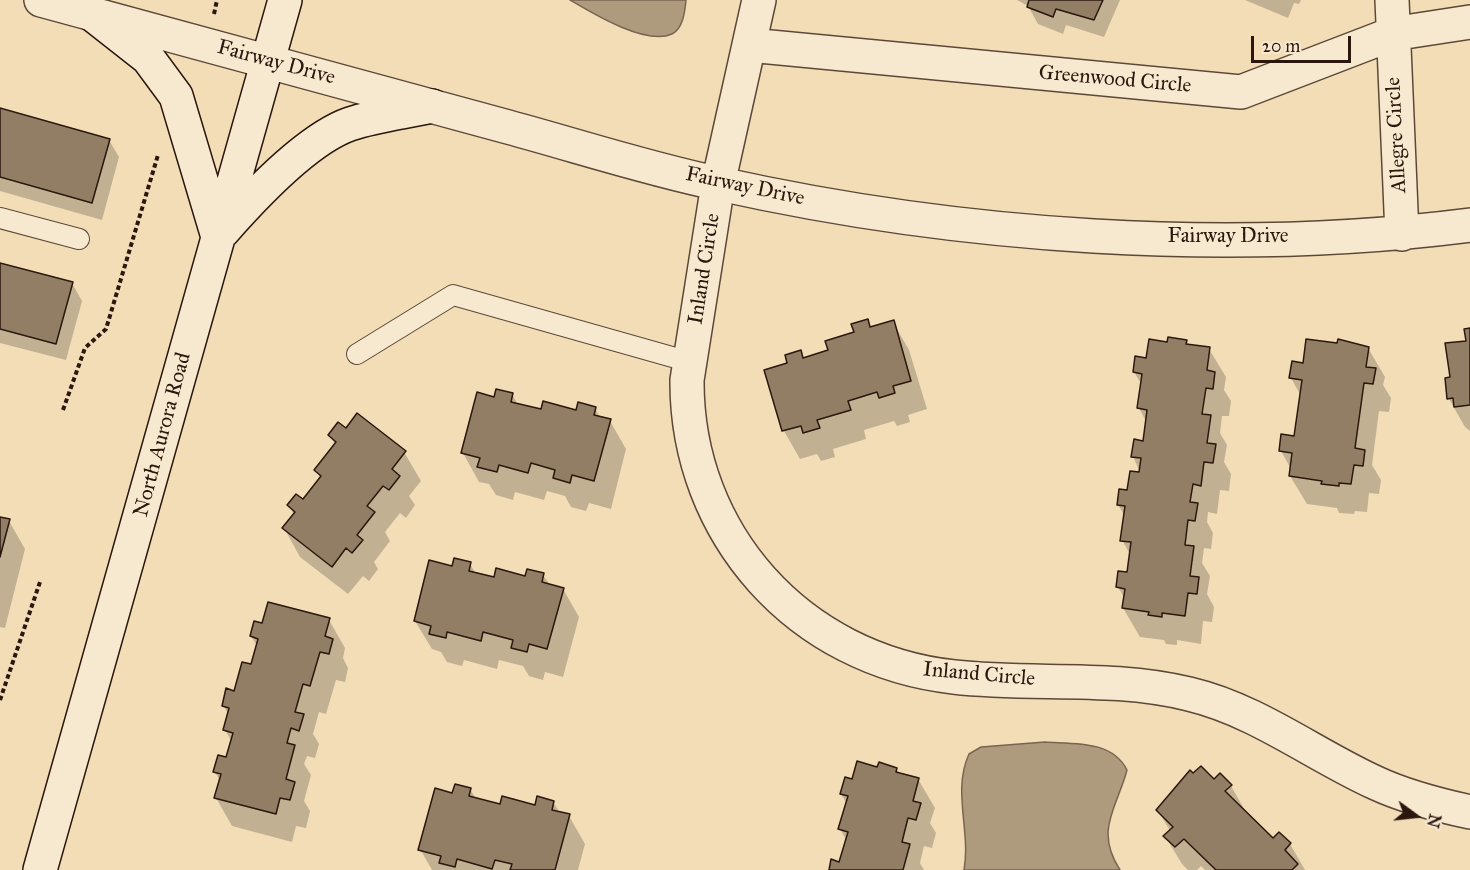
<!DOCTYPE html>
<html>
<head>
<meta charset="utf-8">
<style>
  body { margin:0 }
  #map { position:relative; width:1470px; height:870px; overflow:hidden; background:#f2ddb7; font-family:"IM FELL Great Primer",serif }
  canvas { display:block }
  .north { position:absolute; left:1386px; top:786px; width:60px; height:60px; -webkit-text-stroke:4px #f7e9d0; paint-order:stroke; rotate:105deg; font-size:16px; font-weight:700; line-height:24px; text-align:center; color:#2b170d }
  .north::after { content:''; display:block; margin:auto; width:21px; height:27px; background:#2b170d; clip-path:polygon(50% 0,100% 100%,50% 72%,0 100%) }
  .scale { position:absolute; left:1251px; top:36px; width:100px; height:27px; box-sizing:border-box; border:3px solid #2b170d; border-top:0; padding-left:8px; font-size:18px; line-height:21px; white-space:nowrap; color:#2b170d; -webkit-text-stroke:4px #f7e9d0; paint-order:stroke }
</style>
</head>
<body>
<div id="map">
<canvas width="1470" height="870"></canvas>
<div class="north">N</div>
<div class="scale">20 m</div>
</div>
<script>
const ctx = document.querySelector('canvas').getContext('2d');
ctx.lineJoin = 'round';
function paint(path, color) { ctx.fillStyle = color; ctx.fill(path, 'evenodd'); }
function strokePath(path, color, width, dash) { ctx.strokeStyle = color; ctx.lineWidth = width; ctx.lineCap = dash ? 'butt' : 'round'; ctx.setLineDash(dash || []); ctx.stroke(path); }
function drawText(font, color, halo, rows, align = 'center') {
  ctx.font = font + ' "IM FELL Great Primer",serif'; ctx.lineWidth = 4.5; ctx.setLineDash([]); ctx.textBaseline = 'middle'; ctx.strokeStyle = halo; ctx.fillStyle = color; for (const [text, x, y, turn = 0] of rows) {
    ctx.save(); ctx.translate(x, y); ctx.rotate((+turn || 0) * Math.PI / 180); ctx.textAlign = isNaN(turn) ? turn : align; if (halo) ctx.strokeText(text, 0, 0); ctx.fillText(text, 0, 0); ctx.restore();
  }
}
const water = new Path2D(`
  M570 0H686C685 11 683 29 672 34 646 46 592 13 570 0Z
  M1045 742C1074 744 1112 740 1127 770 1117 808 1094 830 1120 870H964C971 831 952 791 969 754L981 747Z`);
const shadow = new Path2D(`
  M1017 0H1120L1104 37 1066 25 1063 34 1038 24 1028 6Z
  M1245 0H1301L1299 4 1294 3 1288 18Z
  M0 109 109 140 119 157 102 220 0 191Z
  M0 265 72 283 82 301 66 360 0 343Z
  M867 321 872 328 893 322 909 350 927 409 908 415 910 422 897 426 894 421 864 430 866 439 833 449 835 457 821 461 817 454 800 459 784 431 789 364 800 352 804 359 829 351 856 333Z
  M1470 330V431L1465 427 1449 399 1446 380 1451 379 1468 342Z
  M1187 341 1189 346 1209 349 1226 377 1224 390 1231 401 1229 416H1222L1220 433 1227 445 1224 462 1231 474 1229 491 1220 490 1217 514 1208 512 1207 522 1213 533 1211 549 1204 548 1202 563 1210 576 1207 594 1214 607 1212 622 1203 621 1201 644 1177 640V645L1166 644 1164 640 1140 637 1123 608 1125 599 1118 587 1128 574 1131 556 1122 540 1125 516 1118 505 1140 473 1133 456 1145 442 1147 423 1139 408 1142 385 1134 372 1169 344Z
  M1368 348 1385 377 1383 385 1391 398 1389 412 1379 411 1372 465 1381 480 1379 494 1369 493 1367 512 1355 511 1354 514 1339 513 1337 508 1307 504 1290 476 1291 469 1281 451 1295 438 1301 396 1291 378 1305 364Z
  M512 394 518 405 542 411 577 412 595 408 600 418 610 421 626 449 611 509 589 503 586 511 571 507 565 496 547 491 544 500 515 492 513 500 496 495 489 484 479 482 463 453 495 398Z
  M346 430 404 452 421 481 409 496 415 505 406 518 400 513 385 532 390 541 374 562 378 569 369 581 363 576 348 594 300 557 284 528 294 515 289 505 303 501 321 479 316 470 335 445 330 435Z
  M0 518 9 521 25 549 5 628 0 627Z
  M470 564 476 574 495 579 543 575 550 585 563 589 579 617 563 677 545 672 543 680 529 676 523 666 499 660 497 669 464 660 462 666 447 662 441 652 432 649 415 621 453 568Z
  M329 620 345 648 343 658 348 668 345 682 336 680 326 714 319 712 313 734 319 744 315 758 307 756 304 764 311 775 304 801 310 811 306 828 296 826 292 842 232 826 216 798 220 781 215 772 227 759 232 742 225 730 229 715 223 705 235 693 252 666 257 646 251 636 263 625Z
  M878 769H896L899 774 918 779 935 808 930 823 936 833 932 848 924 846 920 863 924 870H830L840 864 847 841 840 829 847 804 841 794 853 781Z
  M1214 781 1231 786 1247 814 1273 840 1290 844 1305 870H1205L1201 866 1197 870H1188L1182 864 1165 836 1170 831 1158 810Z
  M470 789 476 799 501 806 536 807 553 802 560 813 569 816 585 844 578 870H432L420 849 453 795Z`);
const building = new Path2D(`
  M1029 0H1103L1094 20 1056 9 1053 17 1027 7Z
  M0 108 110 139 92 203 0 177Z
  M0 263 73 282 56 344 0 329Z
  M868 319 870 327 894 320 911 381 893 386 895 393 879 398 877 392 848 401 851 410 817 420 820 428 803 433 801 426 782 431 764 370 787 363 785 355 801 350 803 358 828 350 825 341 854 332 851 324Z
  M1470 328V405L1454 407 1453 398 1447 399 1445 378 1450 377 1445 343 1466 341 1464 329Z
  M1168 337 1187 340 1186 344 1210 347 1207 370 1215 372 1213 389 1206 388 1202 414 1211 415 1207 443 1216 444 1213 463 1204 462 1201 486 1193 484 1190 502 1198 503 1195 521 1188 520 1185 545 1194 546 1190 576 1199 577 1197 594 1188 593 1185 616 1162 613V617L1148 615 1149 612 1122 608 1125 589 1116 587 1118 571 1127 572 1131 542 1120 541 1125 506 1117 505 1119 489 1127 490 1130 471 1139 472 1141 458 1131 457 1134 439 1143 441 1147 410 1137 408 1142 374 1133 372 1135 356 1146 358 1149 339 1167 342Z
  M1306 339 1337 343 1338 339 1369 347 1366 367 1376 368 1373 384 1364 383 1355 448 1365 450 1363 466 1354 465 1351 484 1339 483V486L1321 484 1322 481 1289 476 1292 453 1279 451 1281 434 1294 436 1302 380 1289 378 1292 361 1303 363Z
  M496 389 513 393 511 402 541 409 543 401 576 410 578 402 596 407 594 415 611 419 594 481 572 475 570 483 553 478 555 470 531 463 528 473 499 465 497 472 477 467 480 458 461 453 477 392 494 397Z
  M357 413 406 451 392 469 400 476 389 490 383 486 367 506 375 512 357 535 363 540 352 553 346 548 332 567 282 528 295 512 287 505 296 494 303 499 321 476 314 470 336 442 328 435 338 422 346 428Z
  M0 517 10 519 0 557Z
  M454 558 471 562 469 571 494 577 496 568 525 576 527 569 544 573 542 582 564 588 547 649 529 644 527 652 511 648 513 640 483 632 481 641 447 632 446 638 429 634 431 626 414 621 429 560 452 566Z
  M268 602 330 618 325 636 333 639 329 654 320 652 310 686 303 684 295 712 304 714 299 731 291 728 287 743 295 745 286 779 295 782 290 800 280 798 276 814 214 798 221 774 213 772 218 755 226 757 233 733 223 730 229 708 222 706 226 688 234 691 242 662 251 664 258 639 250 636 254 621 262 623Z
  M857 761 877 767 879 762 897 768 896 772 919 778 913 801 921 803 916 820 908 818 902 842 910 844 903 870H829L831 859 839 862 848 832 838 829 848 796 840 794 845 777 852 779Z
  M1201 766 1214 779 1220 773 1232 785 1225 791 1273 838 1279 832 1291 843 1285 850 1298 864 1292 870H1216L1184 839 1175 847 1163 836 1173 827 1156 810 1190 770 1193 773Z
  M455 784 471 788 469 796 500 804 502 796 535 805 537 796 554 801 552 810 570 814 555 870H510L512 864 495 860 492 869 457 859 455 867 439 863 441 856 418 850 435 788 452 793Z`);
const path = new Path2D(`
  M214 14 217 0
  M63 410 85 348 106 329 158 155
  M0 700 40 582`);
const lane = new Path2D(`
  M0 218 79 239
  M357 354 453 295 690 362`);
const street = new Path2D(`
  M41 0C197 42 352 85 508 127 578 146 648 169 720 184 959 237 1227 256 1470 225
  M759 0 718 184 687 380C686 534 799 660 954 677 1032 686 1112 675 1189 694 1257 710 1314 755 1376 783 1406 797 1438 805 1470 812
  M1392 0 1402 234
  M749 45 1241 92 1392 34 1470 22`);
const secondary = new Path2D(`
  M92 14 148 58 176 96 218 237
  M223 231C253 197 307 139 350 124 376 115 405 112 432 106
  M40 870 285 0`);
const streetNames = [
  ["Fairway Drive",276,63,15],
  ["Greenwood Circle",1115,80,5],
  ["Allegre Circle",1397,135,-93],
  ["Fairway Drive",745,187,12],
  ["Fairway Drive",1228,237],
  ["Inland Circle",705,269,-81],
  ["North Aurora Road",163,435,-75],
  ["Inland Circle",979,675,5]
];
paint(water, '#ae9a7d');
strokePath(water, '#7a6650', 1.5);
paint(shadow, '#0003');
paint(building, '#927e65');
strokePath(building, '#2b170d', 1.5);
strokePath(lane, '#5d4838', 22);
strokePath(street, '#5d4838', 36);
strokePath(secondary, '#2b170d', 36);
strokePath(path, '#2b170d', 4, [4.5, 3]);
strokePath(lane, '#f7e9d0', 20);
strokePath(street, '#f7e9d0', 33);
strokePath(secondary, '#f7e9d0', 33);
drawText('21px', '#2b170d', '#f7e9d0', streetNames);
</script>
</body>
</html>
